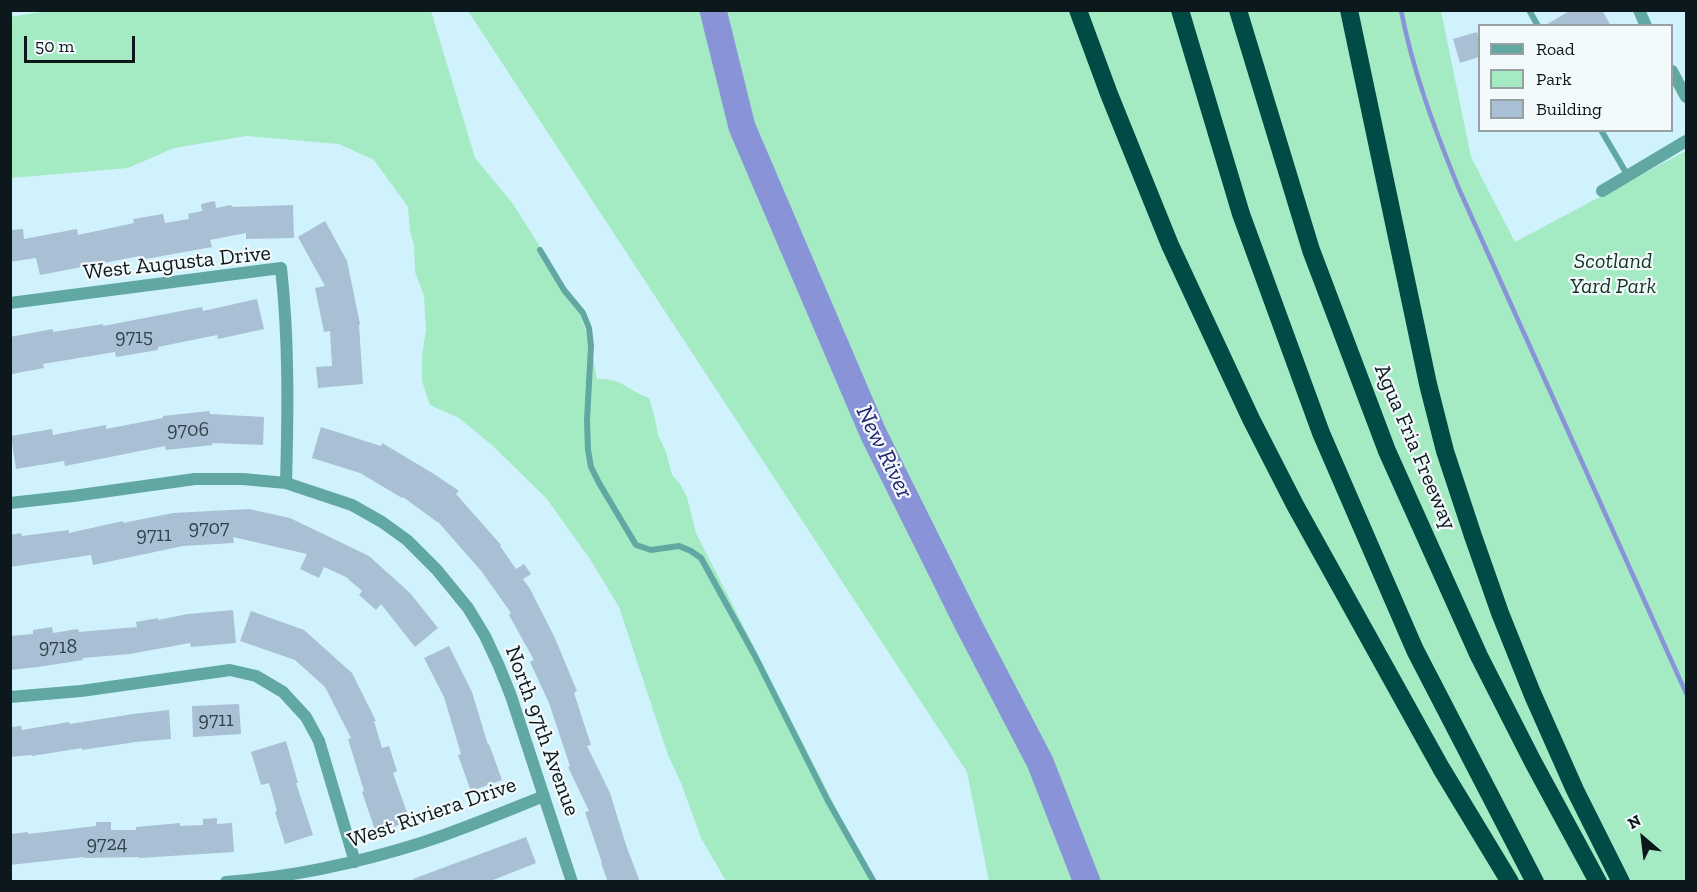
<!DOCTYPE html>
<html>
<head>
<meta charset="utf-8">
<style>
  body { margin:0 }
  #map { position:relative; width:1697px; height:892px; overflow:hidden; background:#d0f2fc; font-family:"Zilla Slab",serif }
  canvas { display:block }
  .frame { position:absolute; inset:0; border:12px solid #0c181c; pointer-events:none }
  .legend { position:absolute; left:1478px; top:24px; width:195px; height:108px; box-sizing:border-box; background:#f3fafc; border:2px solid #97a0a2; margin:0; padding:8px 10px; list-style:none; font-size:18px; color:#0c181c }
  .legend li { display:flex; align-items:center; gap:12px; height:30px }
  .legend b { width:30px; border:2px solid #97a0a2 }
  .north { position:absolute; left:1613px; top:808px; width:60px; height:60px; -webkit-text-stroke:4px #f3fafc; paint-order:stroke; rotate:332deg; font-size:16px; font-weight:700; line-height:24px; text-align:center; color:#0c181c }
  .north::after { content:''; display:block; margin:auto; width:21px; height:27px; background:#0c181c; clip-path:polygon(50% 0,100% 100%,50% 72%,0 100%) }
  .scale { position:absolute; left:24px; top:36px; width:111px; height:27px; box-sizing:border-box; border:3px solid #0c181c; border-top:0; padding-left:8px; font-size:18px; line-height:21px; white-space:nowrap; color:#0c181c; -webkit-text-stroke:4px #f3fafc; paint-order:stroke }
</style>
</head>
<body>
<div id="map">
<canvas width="1697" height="892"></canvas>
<div class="frame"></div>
<ul class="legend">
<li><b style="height:8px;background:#61a8a2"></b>Road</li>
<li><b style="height:16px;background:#a4eac2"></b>Park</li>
<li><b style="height:16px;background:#a9bfd4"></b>Building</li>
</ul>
<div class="north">N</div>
<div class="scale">50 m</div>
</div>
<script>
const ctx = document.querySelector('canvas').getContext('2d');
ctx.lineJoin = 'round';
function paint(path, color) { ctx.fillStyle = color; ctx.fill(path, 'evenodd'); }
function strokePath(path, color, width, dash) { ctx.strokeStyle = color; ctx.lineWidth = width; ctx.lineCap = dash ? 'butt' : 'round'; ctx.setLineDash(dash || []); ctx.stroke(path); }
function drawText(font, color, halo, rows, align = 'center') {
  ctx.font = font + ' "Zilla Slab",serif'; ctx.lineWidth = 4.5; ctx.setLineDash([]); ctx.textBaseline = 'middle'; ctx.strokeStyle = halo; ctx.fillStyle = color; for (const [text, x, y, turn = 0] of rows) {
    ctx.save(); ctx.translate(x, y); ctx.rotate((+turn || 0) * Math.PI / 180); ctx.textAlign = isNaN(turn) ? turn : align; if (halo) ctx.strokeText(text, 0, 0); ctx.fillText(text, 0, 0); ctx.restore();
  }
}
const green = new Path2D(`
  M53 10 431 11 475 158 513 204 579 309 591 349 597 379C622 378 627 390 649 398L655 419 658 435 666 452 672 475 680 484 687 497 696 533 873 881H726L701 838 681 783 668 755 619 607 590 559 546 498 493 446 459 418 430 405 422 381V356L426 330 424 296 415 272 414 245 410 231 408 207 374 160 339 144 246 136 174 148 128 168 11 178 10 17Z
  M468 11H1441L1471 157 1515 242 1686 151V881H989L967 772Z`);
const stream = new Path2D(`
  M1401 10C1413 72 1435 130 1459 189L1686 693`);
const river = new Path2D(`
  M713 10 742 127 873 433 969 626 1040 762 1087 882`);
const building = new Path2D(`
  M1571 10H1602L1611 26H1544Z
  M1477 32 1479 41V57L1460 63 1453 39Z
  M215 201 216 208 231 205 232 207 293 205 294 238 246 239V233L210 240 212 247 140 260V256L40 275 36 258 10 262V230L23 229 24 239 77 229 78 235 134 223 133 219 163 214 165 223 189 219 188 214 202 211 201 204Z
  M325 221 347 261 360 324 359 325 363 384 318 388 316 367 332 366 330 331 324 332 315 288 325 286 298 237Z
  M257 299 264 329 218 339 217 335 158 347V350L116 357 115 352 43 364 44 368 12 374 10 337 53 329V332L103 324V326L202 307 203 311Z
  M209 411 210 414 264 417 263 445 212 443 213 445 166 450 165 446 65 466 64 461 16 469 11 436 52 429 53 435 106 425V429L163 418V416Z
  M321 427 381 446 382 443 434 474 459 491 456 494 501 545 500 546 516 569 524 564 531 574 523 579 530 589 554 636 577 691 574 693 591 745 587 746 610 793 626 845 640 882H608L601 863H602L585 812 589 811 568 767 570 766 549 703 530 662 534 660 509 615 511 613 482 572 440 524 403 497 402 498 360 473 312 458Z
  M249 509 290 518 369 556 410 593 438 628 415 647 381 604 376 610 359 595 362 591 346 577 324 567 319 578 300 569 307 554 233 537 234 543 183 546 93 565 91 555 10 567V535L21 533 22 536 69 530V533L123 521V523L173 513Z
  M233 610 236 643 191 647 190 643 130 654 83 658V660L38 667 10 670V636L33 634V630L52 627 53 633 78 629 79 632 137 627 136 622 158 618V620L188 614Z
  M251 611 304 630 352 673 376 721H374L382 748 389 746 397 771 393 773 410 821 376 833 362 792 364 791 348 739 351 738 325 687 295 660 240 641Z
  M449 646 472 692 488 745 489 744 502 780 471 791 458 755 461 754 444 697 424 658Z
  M239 704 241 734 193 737 192 706Z
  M169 710 171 739 136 742 82 750V748L32 756V755L10 757V727L21 726 22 730 69 722 70 724 133 714Z
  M286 741 298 783H296L313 835 285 844 275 812 277 811 269 783 261 785 251 752Z
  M217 818V824L232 823 234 852 139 858V857L84 858V857L10 865V834L28 832V834L96 826V822H111V830H136V827L180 823V826L203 825V819Z
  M526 837 536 863 488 882H413V879Z`);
const service = new Path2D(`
  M1529 10 1538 26
  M1601 130 1628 176
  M540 250 564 290 583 313 589 328 591 346 587 420 588 450 591 467 599 483 636 545 651 550 679 546 691 551 701 558 755 656 828 801 874 882`);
const minor = new Path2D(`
  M1639 10 1646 26
  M1672 71 1686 97
  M1602 191 1686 141
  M10 303 281 268C289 340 288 411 286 483
  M10 503 73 496 195 479H243L286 483 352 505 382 522 407 540 437 570 468 608 485 636 499 666 511 696 572 882
  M10 697 81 691 230 670 256 676 283 692 306 717 319 741 355 862
  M226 882C295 877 358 863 424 842 464 829 504 812 544 796`);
const motorway = new Path2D(`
  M1078 10 1109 94 1170 245 1251 419 1295 505 1441 768 1510 882
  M1180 10 1241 214 1321 433 1415 650 1535 882
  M1238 10 1311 250 1387 451 1479 656 1533 762 1598 882
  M1349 10 1428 384 1445 451 1473 536 1500 613 1532 693 1575 790 1621 882`);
const numberNames = [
  ["9715",134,337],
  ["9706",188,430],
  ["9707",209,528],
  ["9711",154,535],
  ["9718",58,647],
  ["9711",216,720],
  ["9724",107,844]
];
const parkNames = [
  ["Scotland",1613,262],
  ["Yard Park",1613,287]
];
const streetNames = [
  ["West Augusta Drive",177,263,-6],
  ["Agua Fria Freeway",1415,447,67],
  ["North 97th Avenue",542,731,70],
  ["West Riviera Drive",432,813,-19]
];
const waterNames = [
  ["New River",884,452,64]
];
paint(green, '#a4eac2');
strokePath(stream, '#8993d7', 4.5);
strokePath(river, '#8993d7', 27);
paint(building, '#a9bfd4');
strokePath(service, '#61a8a2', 6);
strokePath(minor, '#61a8a2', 12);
strokePath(motorway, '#004b46', 18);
drawText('20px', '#33424a', null, numberNames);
drawText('italic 22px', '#123524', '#f3fafc', parkNames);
drawText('22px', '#0c181c', '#f3fafc', streetNames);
drawText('italic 24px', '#262473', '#f3fafc', waterNames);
</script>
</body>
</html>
